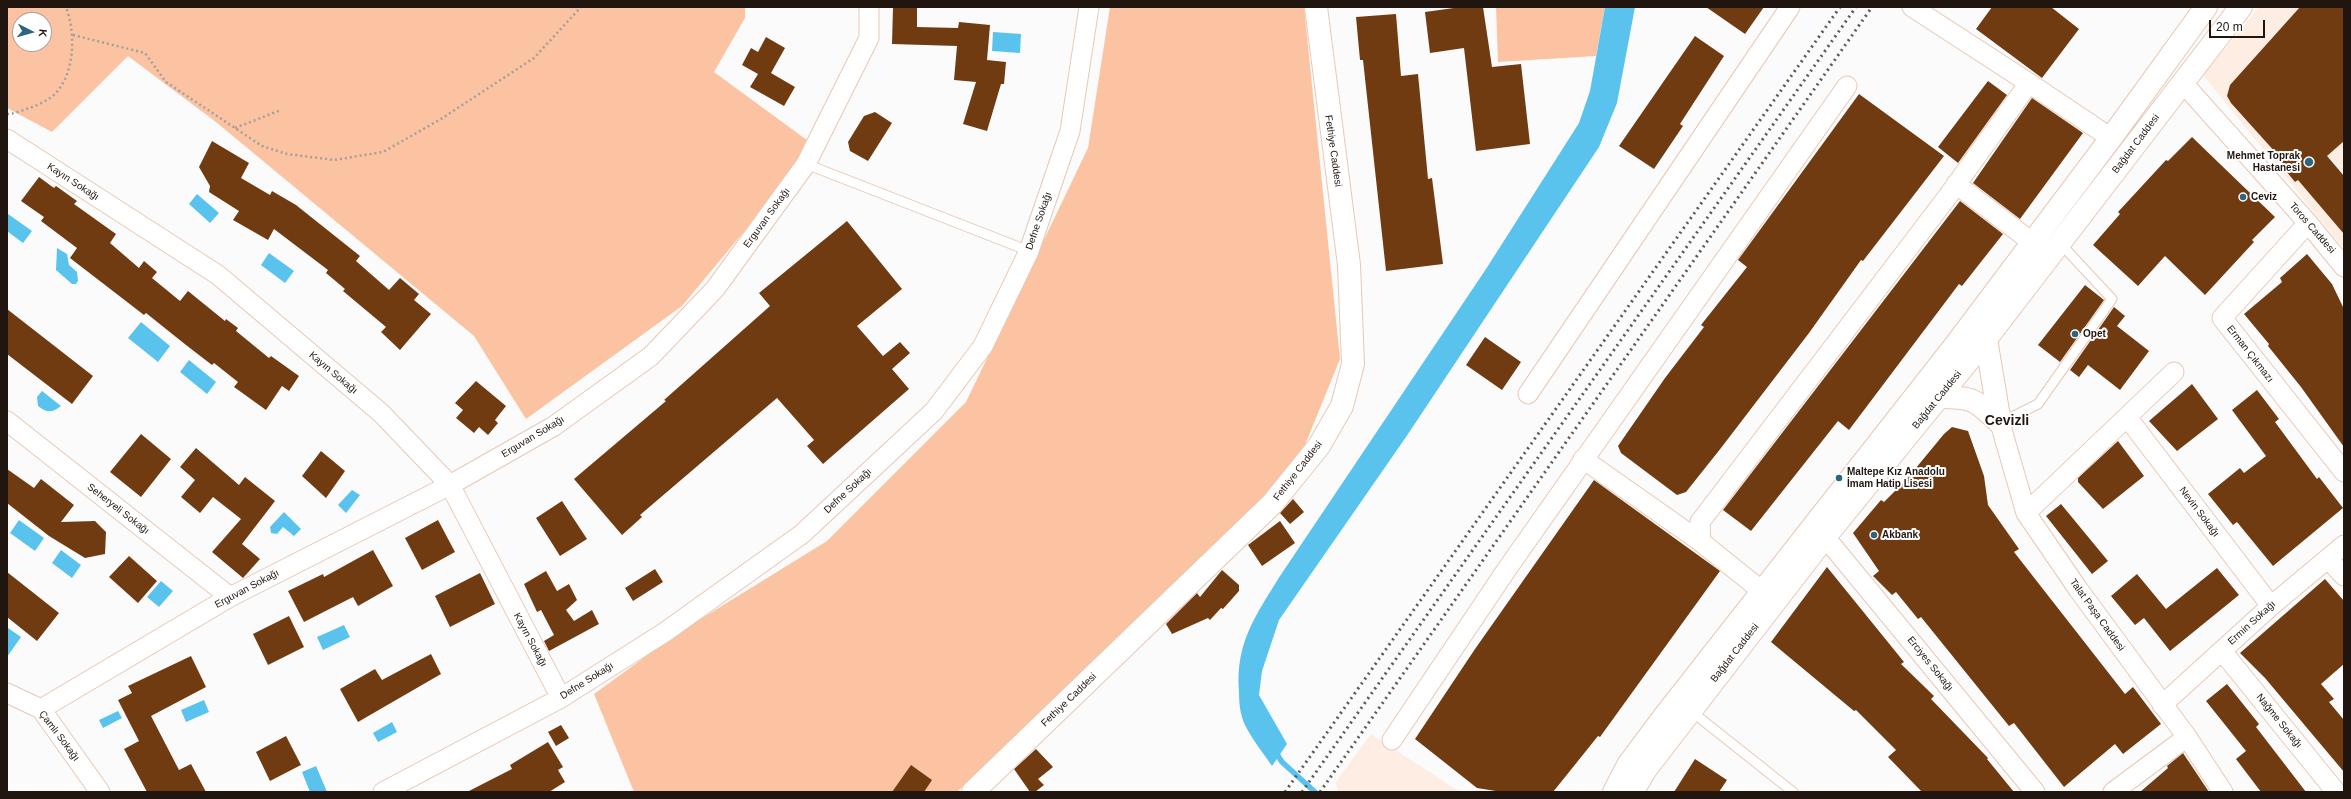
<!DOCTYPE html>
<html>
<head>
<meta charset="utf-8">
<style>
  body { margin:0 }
  #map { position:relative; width:2351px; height:799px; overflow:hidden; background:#fbfbfb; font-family:Helvetica,sans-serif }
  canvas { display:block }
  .frame { position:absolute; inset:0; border:8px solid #21160f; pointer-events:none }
  .north { position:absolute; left:12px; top:12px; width:40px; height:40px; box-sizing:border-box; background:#fff; border:1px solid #a6a29f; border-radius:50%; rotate:96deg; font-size:11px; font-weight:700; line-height:16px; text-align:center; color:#21160f }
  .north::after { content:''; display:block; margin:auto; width:14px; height:18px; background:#2b667e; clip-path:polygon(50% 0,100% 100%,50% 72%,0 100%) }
  .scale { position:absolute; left:2209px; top:20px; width:56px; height:18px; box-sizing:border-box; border:2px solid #21160f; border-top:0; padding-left:5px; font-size:12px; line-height:14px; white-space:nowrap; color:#21160f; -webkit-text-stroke:3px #fff; paint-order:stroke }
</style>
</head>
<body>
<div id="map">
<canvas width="2351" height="799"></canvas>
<div class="frame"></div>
<div class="north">K</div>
<div class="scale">20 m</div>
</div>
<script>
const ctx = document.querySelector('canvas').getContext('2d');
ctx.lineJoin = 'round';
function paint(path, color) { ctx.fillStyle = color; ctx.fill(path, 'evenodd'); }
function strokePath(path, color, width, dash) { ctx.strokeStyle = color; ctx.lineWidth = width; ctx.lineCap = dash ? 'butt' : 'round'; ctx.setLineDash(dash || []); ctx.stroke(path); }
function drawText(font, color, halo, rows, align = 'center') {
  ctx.font = font + ' Helvetica,sans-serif'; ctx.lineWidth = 4; ctx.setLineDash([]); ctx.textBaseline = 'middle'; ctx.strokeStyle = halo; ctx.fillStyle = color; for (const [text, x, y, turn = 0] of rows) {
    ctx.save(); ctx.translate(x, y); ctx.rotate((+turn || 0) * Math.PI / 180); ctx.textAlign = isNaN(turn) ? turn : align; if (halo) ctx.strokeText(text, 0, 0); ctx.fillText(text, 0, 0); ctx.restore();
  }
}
const built = new Path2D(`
  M2259 7H2311L2344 42V249L2203 75Z
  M1371 734 1460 792H1339L1335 783Z`);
const green = new Path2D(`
  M7 7H745V18L714 72 815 146 682 306 526 419 474 336 216 122 128 56 52 132 7 108ZM20 20H44V44H20Z
  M1110 7H1304L1340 359 1305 445 1272 489 957 792H634L594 694 678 633 827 541 966 402 1088 148Z
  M1496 7H1605L1596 56 1498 62Z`);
const water = new Path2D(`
  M1605 7H1635L1617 103 1599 147 1406 437 1279 620 1262 671 1259 695 1287 744 1272 766C1263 753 1252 739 1245 725 1240 714 1239 703 1239 692 1235 643 1256 615 1280 576L1486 269 1579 123 1590 91Z
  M993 32 1021 34 1020 53 992 51Z
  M197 194 219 213 210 223 189 204Z
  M8 214 32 231 23 243 7 231Z
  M57 248 67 254 69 265 77 272 78 281 76 284H72L56 270Z
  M269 253 294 271 285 283 261 265Z
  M141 322 170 346 158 362 128 338Z
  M189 360 216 382 207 394 180 372Z
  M42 391 61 406C52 413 47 413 38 406L37 397Z
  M352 490 360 495 346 513 338 505Z
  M284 512 301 529 294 536 283 527 277 534 271 533 270 527Z
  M19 520 44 538 35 551 10 533Z
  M61 550 81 565 72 578 52 563Z
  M161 581 173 591 159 607 147 597Z
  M344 625 350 637 323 650 317 637Z
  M8 628 21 637 7 657V629Z
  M204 700 209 712 186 722 181 710Z
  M118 711 122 718 103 728 99 720Z
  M392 722 397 732 378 742 373 733Z
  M316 766 327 792H310L302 772Z`);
const stream = new Path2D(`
  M1275 751 1282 762 1315 792`);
const building = new Path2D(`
  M893 7H917V27L958 28 959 22 990 25 987 60 1006 62 1004 84H1001L987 131 963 124 976 82 954 80 957 46 892 44Z
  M1461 7H1483L1492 67 1521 64 1530 144 1476 151 1464 48 1430 53 1425 12Z
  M1706 7H1764L1745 34Z
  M1992 7H2051L2079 29 2042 78 1976 29Z
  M2300 7H2344V141L2327 156 2344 176V234L2298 180 2295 182 2273 155 2276 153 2231 103 2227 96 2230 85Z
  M1396 14 1401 76 1418 74 1428 179 1432 178 1443 264 1386 271 1363 60H1360L1356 17Z
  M1695 36 1724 56 1680 124 1683 126 1654 169 1619 146Z
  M766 37 785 48 771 73 795 87 784 106 750 87 758 74 742 65 751 48 758 52Z
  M1988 81 2007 95 1958 163 1938 147Z
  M1859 94 1944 156 1863 261 1861 260 1809 333 1721 448 1686 492 1677 495 1621 453 1618 446 1665 378 1704 327 1701 325 1747 267 1738 260Z
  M2032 98 2083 133 2020 219 1973 183Z
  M875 112 892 123 868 161 850 151 848 142 864 116Z
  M2192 137 2275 217 2252 240 2254 242 2205 295 2165 256 2138 286 2093 245 2120 214 2118 212 2166 160 2168 161Z
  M212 141 249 163 241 178 270 195 272 191 296 205 360 256 356 261 389 290 400 278 419 294 414 300 431 314 400 350 381 332 386 327 343 291 345 289 326 273 328 270 274 229 268 240 233 220 239 211 209 192 210 186 199 167Z
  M39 177 54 188 56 186 77 201 74 204 116 234 110 243 139 268 144 261 157 272 152 278 180 301 188 291 225 321 226 319 238 328 236 331 269 358 271 356 299 376 289 391 282 386 266 410 234 387 238 382 214 363 212 365 186 345 146 313 144 315 70 258 77 248 41 221 44 217 21 201Z
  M1960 201 2003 234 1962 286 1959 284 1849 430 1838 421 1751 531 1723 510Z
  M847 221 902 289 857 326 883 356 900 342 910 353 892 369 909 389 823 464 807 446 814 440 777 398 640 515 642 517 622 535 574 479 666 401 664 400 770 306 759 293Z
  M2307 254 2332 284 2344 309V447L2301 387 2268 346 2269 344 2244 314 2282 282 2280 278Z
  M2085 285 2104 300 2060 362 2038 345Z
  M2114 307 2125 316 2117 326 2149 351 2120 390 2088 365 2079 377 2070 370Z
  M7 309 93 376 72 404 7 354Z
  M1485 337 1521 362 1502 390 1466 365Z
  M476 381 506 406 495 420 498 423 488 435 479 427 474 433 456 418 463 410 455 403Z
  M2192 384 2218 419 2177 451 2149 421Z
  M2257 390 2279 419 2275 422 2317 479 2319 477 2343 508 2273 566 2237 522 2233 525 2208 494 2240 468 2244 473 2266 456 2232 410Z
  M1952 427 1968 431 1984 476 1988 505 2019 549 2014 552 2125 694 2133 687 2161 724 2123 754 2115 744 2064 787 2014 723 2009 726 1921 617 1918 619 1896 592 1892 595 1873 576 1879 571 1853 533 1881 500 1884 502 1906 480 1944 434Z
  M141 434 171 459 141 497 110 472Z
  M2118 441 2144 476 2103 509 2078 482V478Z
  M196 448 239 485 245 477 275 501 242 544 260 559 243 578 212 552 241 519 213 497 200 513 181 497 195 480 180 467Z
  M321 451 345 471 326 498 302 476Z
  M7 469 34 488 41 479 74 505 61 522 95 521 106 532 105 554 85 558 49 536 7 503Z
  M1594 480 1720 571 1600 737 1598 736 1553 792H1502L1477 788 1415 739 1475 649Z
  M1293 499 1304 512 1290 524 1280 513Z
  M562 501 587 539 560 556 536 518Z
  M2061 504 2108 561 2092 574 2046 516Z
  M438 520 455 552 422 570 405 538Z
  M1280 521 1295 543 1262 566 1248 545Z
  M373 550 393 586 358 606 353 597 304 622 288 591 323 574 324 577Z
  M129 556 157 581 138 603 109 577Z
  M1827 567 1904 662 1901 664 1934 696 1931 699 1988 758 1987 759 2014 792H1922L1888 757 1896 750 1856 710 1854 711 1771 642Z
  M2217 568 2239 595 2170 651 2144 618 2135 625 2111 596 2137 574 2166 609Z
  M655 569 663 582 633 601 625 588Z
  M1222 570 1239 585V591L1223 609 1221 608 1210 620 1208 618 1172 634 1166 624 1197 593 1200 597Z
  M546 571 557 591 569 584 577 600 566 610 574 621 592 610 599 624 549 651 544 641 554 635 541 610 537 612 524 584Z
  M7 572 59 613 37 641 7 617Z
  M480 573 495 604 450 627 435 596Z
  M2325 579 2344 601V664L2321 684 2334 699 2329 702 2344 720V772L2265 678 2240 653Z
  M289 616 304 647 268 665 253 634Z
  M431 654 441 674 358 722 340 689 375 669 382 680Z
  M191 656 206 687 151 716 179 770 191 764 206 792H147L124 749 139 741 118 700 132 693 128 686Z
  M2227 684 2259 724 2256 727 2306 792H2261L2236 759 2246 751 2206 701Z
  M561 725 569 738 556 746 548 732Z
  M286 736 301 765 270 781 256 752Z
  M548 742 563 767 558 770 565 782 549 792H467L512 769 510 765Z
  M1036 749 1053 767 1038 779 1044 785 1035 792H1030L1014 769Z
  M2183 753 2209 792H2140L2168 768 2167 766Z
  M1695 759 1727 780 1719 792H1674Z
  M911 765 932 780 924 792H892Z`);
const path = new Path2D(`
  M73 35 145 53 166 82 262 146 287 154 334 160 383 152 441 119 534 58 581 7
  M7 114H11C27 109 50 103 60 88 75 66 75 31 66 7
  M235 128 281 110`);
const service = new Path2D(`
  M806 164 1029 251
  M2000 423 2038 404 2112 299 2060 243
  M1691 711 1793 792`);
const minor = new Path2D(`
  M1912 7 2029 83
  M2183 83 2308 223 2344 267
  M7 139 218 275 381 413 450 485 561 698
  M1956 184 2033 243
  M2308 223 2222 318 2344 472
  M1528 394 1790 7
  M2127 417 2271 606
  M7 421 230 597
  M2000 423 2026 513 2078 589 2187 737 2223 792
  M1583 459 1701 542
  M2026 513 2174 372
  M1825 537 2035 792
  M2328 559 2344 576
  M1762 591 1701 542 1700 522 1948 196 2029 83 2111 138
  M2222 651 2336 792
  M7 693 41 709 100 792
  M2162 705 2271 606 2344 545
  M41 709 230 597 450 485 554 426 651 356 715 289 806 164 869 38V7
  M1392 740 1507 569 1847 86
  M383 792 561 698 665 632 802 534 934 411 983 346 1029 251 1070 131 1089 7
  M2113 792 2187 737`);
const tertiary = new Path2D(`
  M1986 339 2000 423
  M1940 397C1974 397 1975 400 2000 423
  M973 792 1272 504 1319 446 1342 406 1353 364 1349 265 1316 7`);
const primary = new Path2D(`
  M1614 792 1628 765 1663 718 1957 343 2111 138 2206 7
  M1632 792 1646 769 1825 537 1986 339 2241 7`);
const rail = new Path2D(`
  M1285 792 1840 7
  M1302 792 1856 7
  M1320 792 1872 7`);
const markers = [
  [2309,162,5,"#2b667e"],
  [2243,197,4,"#2b667e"],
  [2075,334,4,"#2b667e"],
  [1839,478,4,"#2b667e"],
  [1874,535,4,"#2b667e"]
];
const streetNames = [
  ["Bağdat Caddesi",2136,144,-53],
  ["Fethiye Caddesi",1333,151,82],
  ["Kayın Sokağı",73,182,33],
  ["Erguvan Sokağı",767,218,-54],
  ["Defne Sokağı",1039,221,-71],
  ["Toros Caddesi",2312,228,49],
  ["Erman Çıkmazı",2250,354,52],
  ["Kayın Sokağı",333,373,40],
  ["Bağdat Caddesi",1937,400,-51],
  ["Erguvan Sokağı",533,437,-31],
  ["Fethiye Caddesi",1298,471,-52],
  ["Defne Sokağı",848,491,-43],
  ["Seheryeli Sokağı",118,509,38],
  ["Nevin Sokağı",2199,512,53],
  ["Erguvan Sokağı",247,589,-28],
  ["Talat Paşa Caddesi",2097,615,54],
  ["Ermin Sokağı",2252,623,-42],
  ["Kayın Sokağı",530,640,62],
  ["Bağdat Caddesi",1735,653,-52],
  ["Erciyes Sokağı",1930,664,51],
  ["Defne Sokağı",587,681,-32],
  ["Fethiye Caddesi",1069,700,-44],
  ["Nağme Sokağı",2279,721,51],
  ["Çamlı Sokağı",59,736,53]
];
const poiNames = [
  ["Mehmet Toprak",2300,156,"right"],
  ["Hastanesi",2300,168,"right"],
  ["Ceviz",2251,197],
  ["Opet",2083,334],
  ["Maltepe Kız Anadolu",1847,472],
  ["İmam Hatip Lisesi",1847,484],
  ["Akbank",1882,535]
];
const districtNames = [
  ["Cevizli",2007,421]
];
paint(built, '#fdede3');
paint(green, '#fbc3a1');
paint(water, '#59c3ee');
strokePath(stream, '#59c3ee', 5.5);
paint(building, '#713b12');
strokePath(service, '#e8c8b4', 11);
strokePath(minor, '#e8c8b4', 21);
strokePath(tertiary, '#e8c8b4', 24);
strokePath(primary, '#e8c8b4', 24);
strokePath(path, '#a39f9c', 2.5, [2, 3]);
strokePath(service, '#fff', 9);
strokePath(minor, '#fff', 19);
strokePath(tertiary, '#fff', 22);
strokePath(primary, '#fff', 22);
strokePath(rail, '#605853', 3, [2, 4]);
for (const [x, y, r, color] of markers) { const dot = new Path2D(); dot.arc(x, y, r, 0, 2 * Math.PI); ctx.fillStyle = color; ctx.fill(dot); strokePath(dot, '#fff', 1.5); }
drawText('10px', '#21160f', '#fff', streetNames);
drawText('bold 10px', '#21160f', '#fff', poiNames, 'left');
drawText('bold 14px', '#21160f', '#fff', districtNames);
</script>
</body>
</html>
